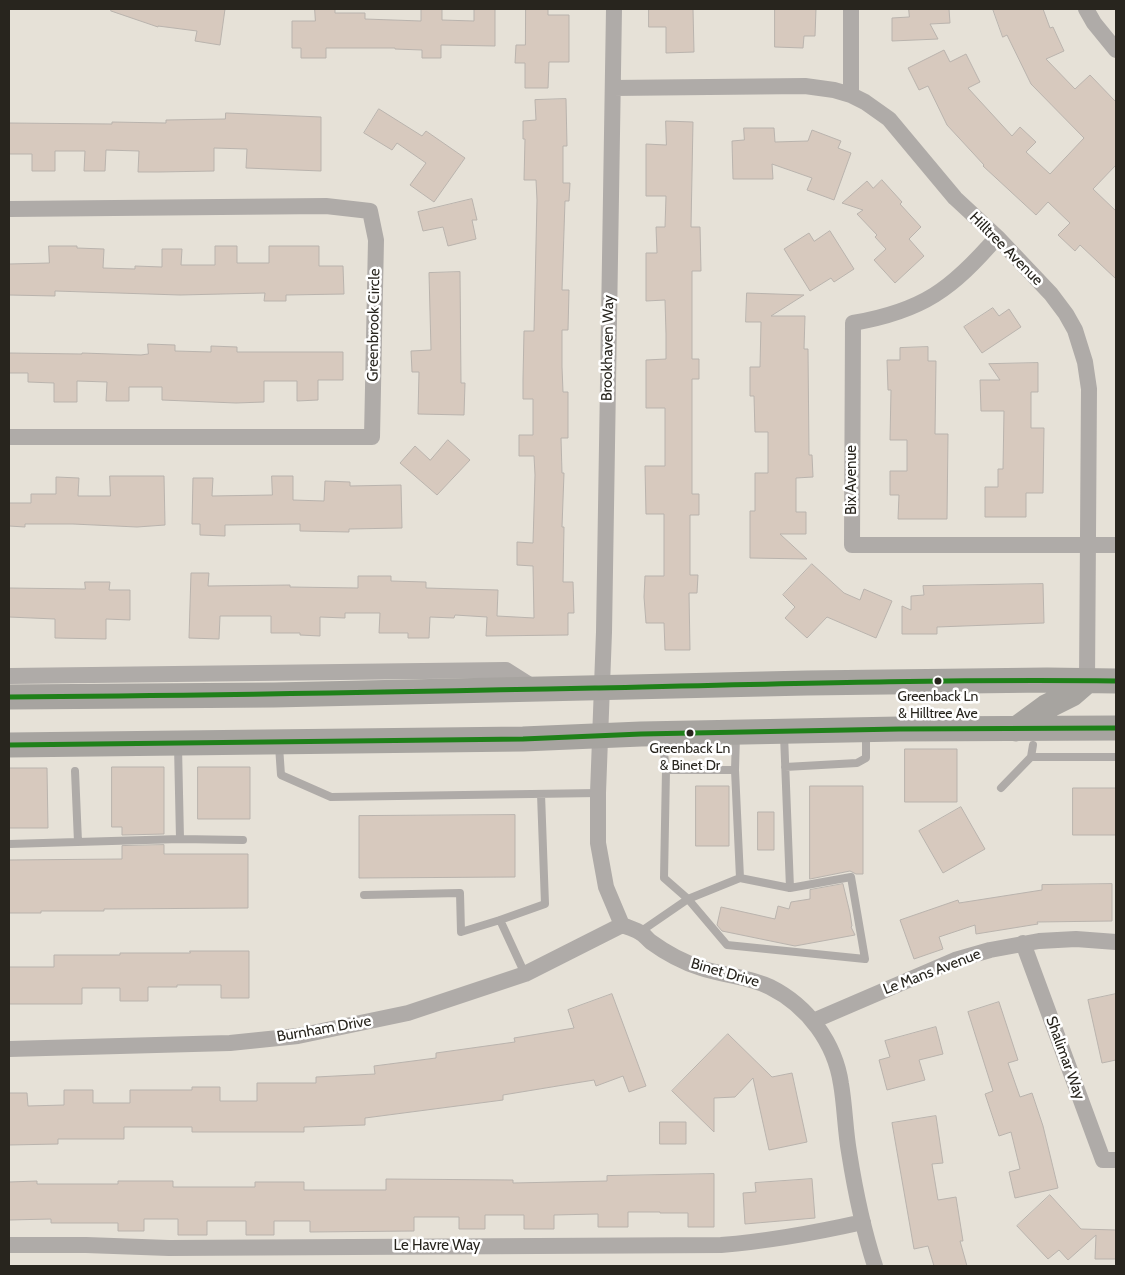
<!DOCTYPE html>
<html>
<head>
<meta charset="utf-8">
<style>
  body { margin:0 }
  #map { position:relative; width:1125px; height:1275px; overflow:hidden; background:#e6e1d7; font-family:Cabin,sans-serif }
  canvas { display:block }
  .frame { position:absolute; inset:0; border:10px solid #28251e; pointer-events:none }
</style>
</head>
<body>
<div id="map">
<canvas width="1125" height="1275"></canvas>
<div class="frame"></div>
</div>
<script>
const ctx = document.querySelector('canvas').getContext('2d');
ctx.lineJoin = 'round';
function paint(path, color) { ctx.fillStyle = color; ctx.fill(path, 'evenodd'); }
function strokePath(path, color, width, dash) { ctx.strokeStyle = color; ctx.lineWidth = width; ctx.lineCap = dash ? 'butt' : 'round'; ctx.setLineDash(dash || []); ctx.stroke(path); }
function drawText(font, color, halo, rows, align = 'center') {
  ctx.font = font + ' Cabin,sans-serif'; ctx.lineWidth = 5; ctx.setLineDash([]); ctx.textBaseline = 'middle'; ctx.strokeStyle = halo; ctx.fillStyle = color; for (const [text, x, y, turn = 0] of rows) {
    ctx.save(); ctx.translate(x, y); ctx.rotate((+turn || 0) * Math.PI / 180); ctx.textAlign = isNaN(turn) ? turn : align; if (halo) ctx.strokeText(text, 0, 0); ctx.fillText(text, 0, 0); ctx.restore();
  }
}
const building = new Path2D(`
  M112 9H225L220 45 195 41 197 31 158 26V27L111 11Z
  M315 9H335V13H365V19L421 21V9H442V20L474 21V9H495V46L441 45V58H422V50L395 49V48H326V58H301V48H292V21H315Z
  M526 9H548V15H569V62H549L548 88H525V63H515L516 45H525Z
  M649 9H693L694 52 666 53V27H649Z
  M775 9H816L815 36H804L803 48 775 47Z
  M909 9H949L950 23 930 24 938 39 892 41V18L909 17Z
  M993 9H1043L1050 28 1053 27 1064 51 1046 59 1075 89 1090 75 1116 102V165L1093 189 1116 211V279L1080 245 1075 251 1058 235 1070 223 1048 202 1036 215 983 166 984 165 947 125 928 86 919 90 908 68 944 50 950 62 966 54 980 82 968 88 1012 136 1020 127 1036 142 1026 152 1050 174 1084 138 1031 84 1007 35 1003 37Z
  M566 99 567 146H563V183H570L569 201H565L562 290H569L568 330H562V367L563 392H568V438H561L562 473H564L562 527H564L563 582H573L574 613H568V635L486 636 487 617 455 615 454 618 430 617 429 638H408V633H379L380 613H345V618L320 617V636L300 635V633H271V616H220L219 639 189 638 191 573H209L208 586 290 585V587L358 588V576H391V581L426 582V588L498 590 497 616 534 618 533 566 517 565V542L533 543 535 475 534 456H519V435H533V399H523V379L524 331H534L537 200 536 180H524L525 139H523V121L536 120 535 100Z
  M379 109 422 136 426 131 465 158 434 202 410 185 426 163 397 143 392 150 364 133Z
  M226 113 321 117V171L246 168 247 149 214 148V171L159 172H138L139 151 106 150 105 171H84L85 151H55V171H32V154H9V123L112 124V122L166 123V120L225 119Z
  M666 121 693 122 691 227H700L701 271H692V359H699V379H692V494H699V515H690V575H698L697 593H689L690 650H665L664 623H646L644 597 645 576H664V514H646L645 466H665V408H646V360L666 359V334L665 300 646 301V253H657L656 227H665L666 196H646V144L666 145Z
  M744 128H774L775 142 808 141 812 130 841 141 838 148 851 153 834 200 807 190 812 178 772 164 773 179H733L732 141 744 140Z
  M882 180 902 202 900 204 921 227 909 239 924 256 895 283 874 260 886 249 875 237 877 235 857 214 863 210 842 203 867 181 873 188Z
  M472 199 477 220H472L476 239 448 246 443 227 423 231 418 212Z
  M830 231 854 269 834 282 831 278 810 291 784 249 809 233 814 241Z
  M49 246H77V248L104 249 103 268 135 269V266L162 267V249H182L181 265H215V246H237V263H269V246H319V266H343L344 294 286 295V301H264L265 293 180 295 55 291V296L9 295V264L49 263Z
  M460 272 461 383H465L464 415 418 414 419 372H412L411 351 431 350 429 273Z
  M747 293 804 295 771 316H805L804 349H808L809 455H812L813 477 796 478V512H806V534H780L807 559 750 558V511H755V473H768V432H755L754 396H750V367H760L761 322H746Z
  M993 308 999 316 1009 309 1021 327 982 353 964 327Z
  M148 344 175 345V351L211 352V346L237 347V352H343V380H318V400L297 401V381H264V402L236 403 162 400V387H129V401H106L107 382 77 381V402H54V383L28 382V373H9V353L82 354V353L141 355 148 354Z
  M928 347V361H936L935 434H948L947 519H898L899 495H890V471H907V440H890L891 390H888L887 360H900V348Z
  M1038 363V392H1031V428H1044L1043 493H1026V517H985V487H998V469H1003L1004 411H981L980 380H1000L989 364Z
  M448 440 470 460 437 495 400 463 415 446 430 460Z
  M110 476H164L165 525 137 527 73 524H25V527L9 526V503H31V494H56V477L79 478 78 496H110Z
  M272 476H293V500L324 501 325 481 350 482V486L401 485 402 528 349 529V532L300 531V524L225 525V536L200 535V524H192L193 478H213L212 496 272 495Z
  M812 564 844 593 860 600 864 589 892 601 876 638 827 617 807 638 785 618 795 607 783 595Z
  M85 582H110L109 590H130V620L106 619V639L55 638V619L9 617V588L85 589Z
  M1043 584 1044 623 937 627V634H902V606L911 610V596L924 595 923 586Z
  M905 749H957V802H905Z
  M112 767H164V834L122 835V827H112Z
  M198 767H250V819H198Z
  M9 768H47L48 828H9Z
  M696 786H729V846H696Z
  M810 786H863V874H856L850 871 810 879Z
  M1073 788H1116V835H1073Z
  M961 807 985 849 943 873 919 831Z
  M758 812H774V850H758Z
  M515 815V877L359 878V816Z
  M164 845V854H248V908L104 909V911H41V913H9V860L122 859V846Z
  M843 884 850 913 852 926 851 927 855 935 795 946 722 931 717 925 721 907 775 919 778 906 789 909 791 902 810 899V890Z
  M1112 884V921L1037 922 1038 924 976 934 975 925 939 937 943 949 914 959 900 920 958 900 959 903 1042 890V885Z
  M190 951H249V998H221V985H177V987H148V1001H120V988H82V1004H9V967H54V955H120V953H190Z
  M612 994 646 1086 629 1092 623 1076 596 1086 594 1080 503 1095V1100L365 1118V1125L304 1127V1132H192V1127H124V1139H58V1144L9 1145V1093H27L28 1106 64 1105V1090H93V1103H130V1090H192V1087H220V1101H257V1083H316V1077L375 1074 374 1066 436 1058V1053L515 1042 514 1038 574 1028 568 1010Z
  M1116 994V1060L1102 1063 1088 1000Z
  M999 1002 1018 1060 1008 1063 1020 1097 1032 1093 1043 1126 1058 1188 1015 1198 1009 1172 1020 1169 1011 1132 999 1136 985 1094 993 1091 968 1012Z
  M936 1027 943 1054 919 1060 925 1080 887 1090 879 1060 890 1057 885 1041Z
  M728 1034 772 1077 792 1073 807 1142 769 1150 753 1078 735 1097 714 1098V1132L672 1091Z
  M936 1116 943 1163 932 1164 938 1200 956 1197 963 1241H960L967 1266H934L928 1246 914 1249 892 1123Z
  M660 1122H686V1144H660Z
  M714 1174V1227H688V1213H660V1212H628V1227H598V1214L554 1215V1229H524V1215H485V1229H459V1217H414V1231L310 1232V1221H274V1235H246V1221H207V1235H178V1219H144V1231H118V1223H51V1219L9 1220V1182L37 1181V1184H118V1181H173V1187H255V1182H304V1190H386V1179L513 1180V1183L607 1181V1176Z
  M812 1179 815 1218 745 1224 743 1193 756 1192 755 1183Z
  M1050 1195 1081 1229 1116 1230V1259H1095L1096 1235 1068 1260 1059 1250 1048 1259 1017 1226Z`);
const service = new Path2D(`
  M662 736 666 770 664 878 688 899 740 878 735 770 736 735
  M279 746 281 775 331 797 598 793
  M1031 757H1116
  M785 767 857 763 866 758V732
  M666 770H735
  M75 771 78 842
  M1001 788 1031 757 1033 745
  M180 839 243 840
  M9 844 180 839 178 746
  M740 878 790 888
  M364 895 460 893 461 932 500 920
  M640 932 688 899 727 945 865 959 851 877 790 888 784 735
  M525 974 500 920 545 904 541 794`);
const minor = new Path2D(`
  M614 9 604 632 598 793V843L606 887 622 925C627 927 634 929 639 932 644 934 647 939 651 942 666 953 683 962 701 968 724 976 748 976 770 987 808 1006 835 1043 841 1084 845 1107 845 1129 849 1152 855 1190 863 1229 875 1266
  M1086 9 1094 23 1116 50
  M613 88 805 86 834 90 851 95 865 102 889 119 955 198 997 237 1051 294 1066 314 1075 330 1085 362 1089 389 1087 681
  M851 95V9
  M9 209 326 206 370 211 376 240 372 437H9
  M997 237C952 289 923 311 853 323L852 545H1116
  M9 676 506 670 536 689
  M1023 943 1103 1160H1116
  M813 1021 955 960 990 950 1039 941 1076 939 1116 942
  M9 1049 230 1043 298 1036 408 1013 525 974 622 925
  M9 1245H86L169 1248 721 1245C771 1241 814 1233 863 1222`);
const primary = new Path2D(`
  M9 697 274 695 807 683 1047 680 1116 681
  M1016 729 1046 707 1072 694 1087 681
  M9 745 523 739 641 734 899 729 1116 728`);
const bus1 = new Path2D(`
  M9 697C206 696 402 692 599 688 771 684 944 679 1116 681
  M9 745 523 739 641 734 899 729 1116 728`);
const markers = [
  [938,681,4.5,"#28251e"],
  [690,733,4.5,"#28251e"]
];
const busNames = [
  ["Greenback Ln",938,697],
  ["& Hilltree Ave",938,714],
  ["Greenback Ln",690,749],
  ["& Binet Dr",690,766]
];
const streetNames = [
  ["Hilltree Avenue",1006,249,45],
  ["Greenbrook Circle",374,325,-89],
  ["Brookhaven Way",608,348,-89],
  ["Bix Avenue",852,480,-90],
  ["Le Mans Avenue",932,972,-21],
  ["Binet Drive",725,973,16],
  ["Burnham Drive",324,1029,-10],
  ["Shalimar Way",1065,1058,70],
  ["Le Havre Way",437,1246]
];
paint(building, '#d7c9be');
strokePath(building, '#b9b3ad', 1);
strokePath(service, '#afaba8', 8);
strokePath(minor, '#afaba8', 16);
strokePath(primary, '#a7a4a0', 25);
strokePath(bus1, '#1e8019', 5);
for (const [x, y, r, color] of markers) { const dot = new Path2D(); dot.arc(x, y, r, 0, 2 * Math.PI); ctx.fillStyle = color; ctx.fill(dot); strokePath(dot, '#fff', 2); }
drawText('14px', '#28251e', '#fff', busNames);
drawText('15px', '#28251e', '#fff', streetNames);
</script>
</body>
</html>
